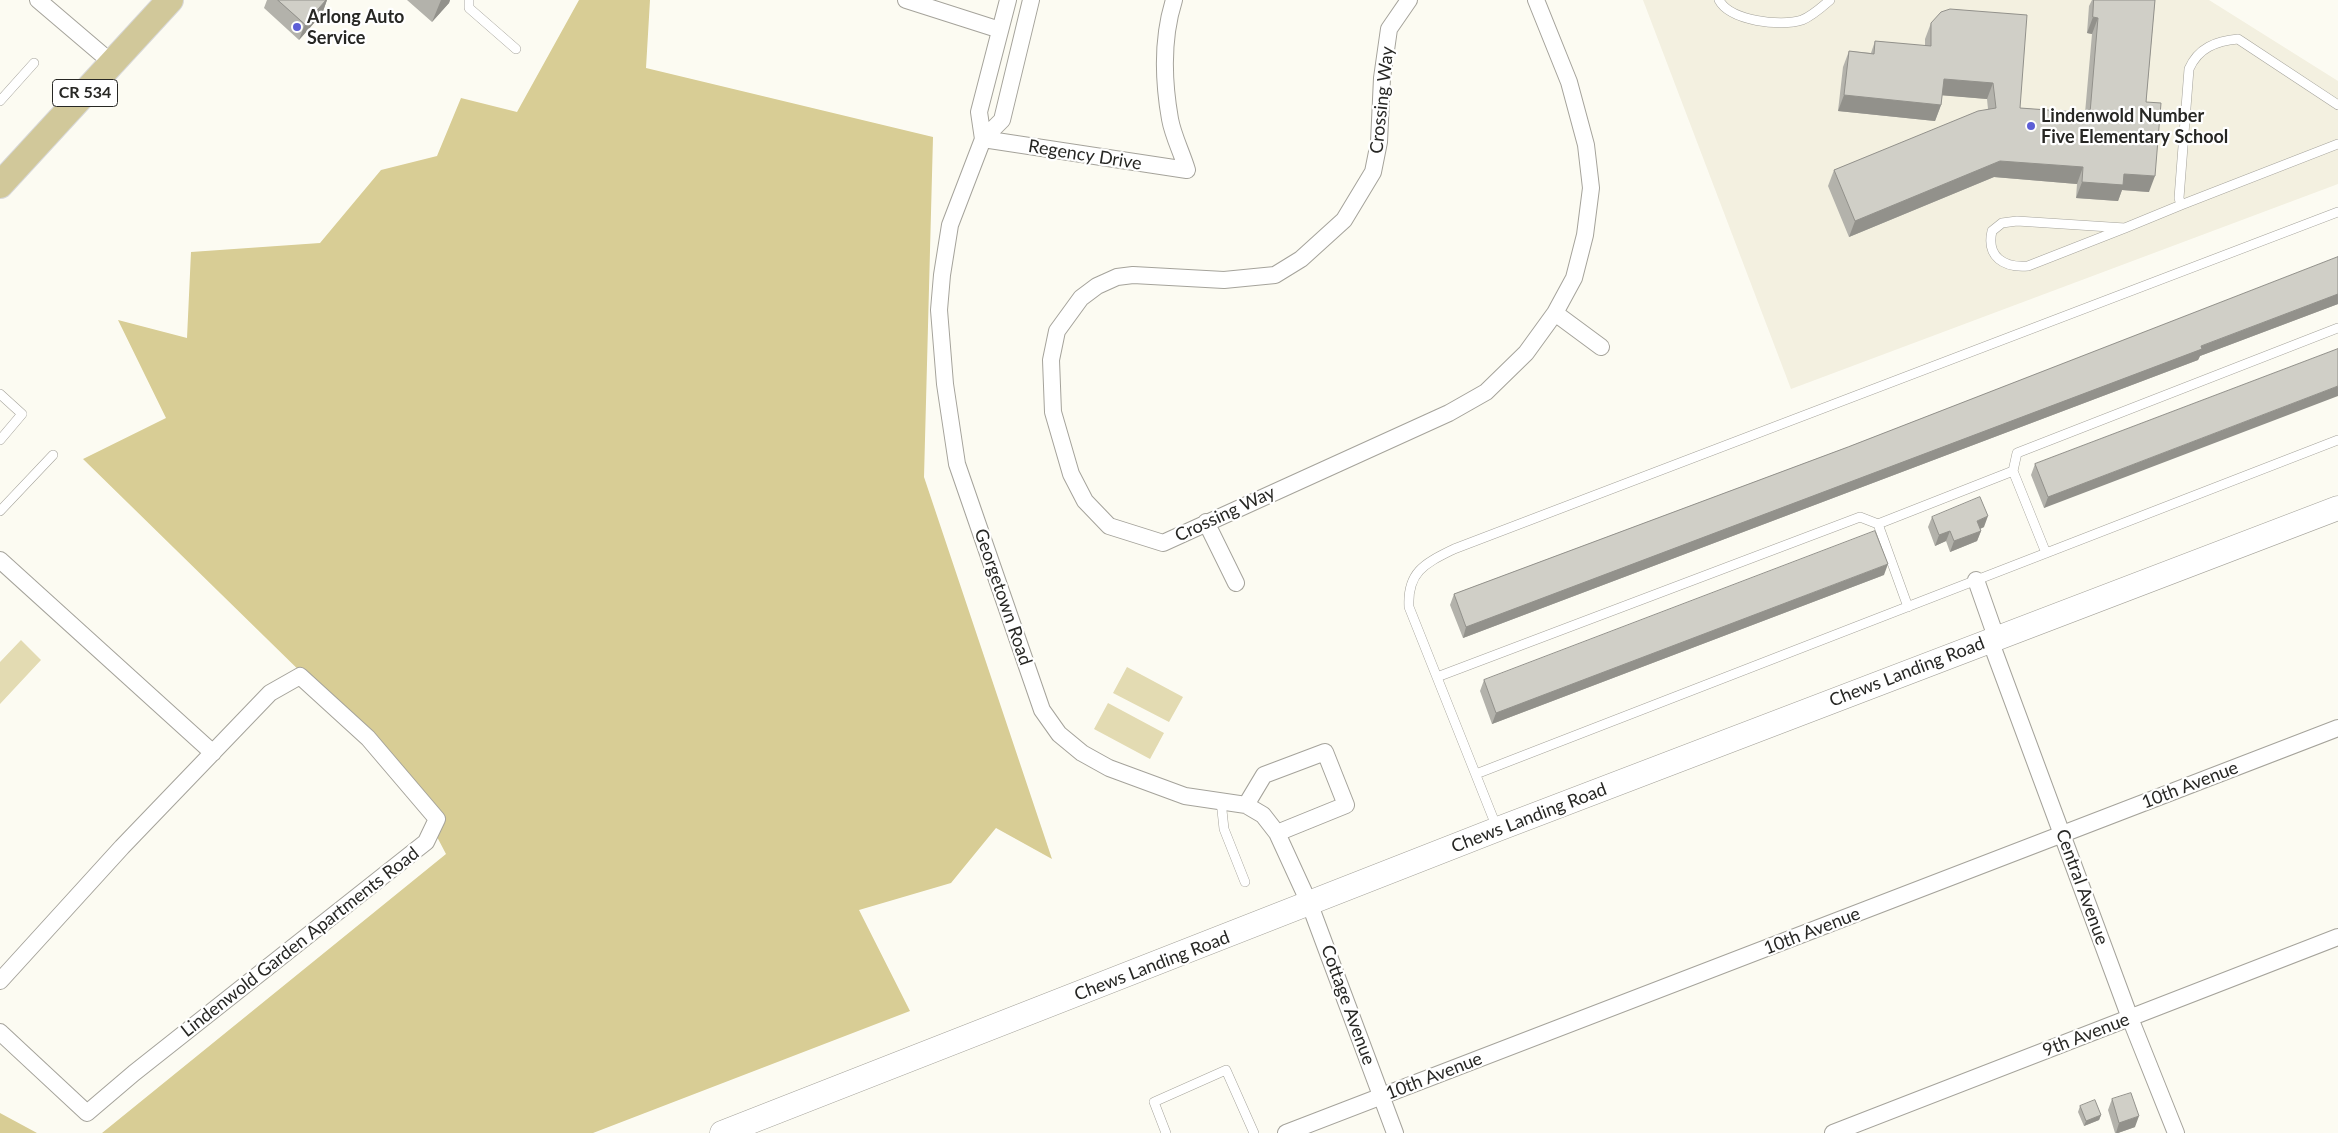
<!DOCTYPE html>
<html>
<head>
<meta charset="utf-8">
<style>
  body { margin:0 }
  canvas { display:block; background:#fcfbf2 }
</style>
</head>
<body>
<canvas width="2338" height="1133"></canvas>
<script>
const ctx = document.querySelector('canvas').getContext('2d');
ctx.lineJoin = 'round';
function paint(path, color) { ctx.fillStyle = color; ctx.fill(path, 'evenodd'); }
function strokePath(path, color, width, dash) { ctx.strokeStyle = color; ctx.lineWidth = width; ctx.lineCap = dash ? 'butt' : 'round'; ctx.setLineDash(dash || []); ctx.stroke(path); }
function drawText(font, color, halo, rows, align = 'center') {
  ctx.font = font + ' Lato,sans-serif'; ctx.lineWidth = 4.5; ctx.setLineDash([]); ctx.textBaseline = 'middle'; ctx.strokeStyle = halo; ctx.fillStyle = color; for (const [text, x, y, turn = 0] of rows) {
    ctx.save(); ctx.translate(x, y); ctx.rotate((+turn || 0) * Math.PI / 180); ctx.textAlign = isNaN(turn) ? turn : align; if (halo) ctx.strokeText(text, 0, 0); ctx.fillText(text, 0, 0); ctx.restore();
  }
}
const built = new Path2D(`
  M1643 0H2209L2338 81V184L1791 389Z`);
const green = new Path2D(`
  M21 640 41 660 0 704V662Z
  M1127 667 1183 697 1169 722 1113 693Z
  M1108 703 1164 733 1150 759 1094 729Z`);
const forest = new Path2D(`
  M579 0H650L646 68 933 137 924 477 1052 859 996 828 951 883 859 910 910 1011 593 1133H102L446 854 403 772 83 459 166 418 118 320 187 338 191 252 320 243 381 170 437 156 461 98 517 112Z
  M0 1113 37 1133H0Z`);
const lane = new Path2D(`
  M469 0V8L516 49
  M1719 0C1730 21 1781 27 1802 20 1812 16 1822 7 1830 0
  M0 101 34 63
  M2338 105 2238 39C2216 41 2198 48 2189 69L2179 198 2181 205 2338 144
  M2125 228 2028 266C2004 268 1986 257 1992 231L2002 223 2017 221 2125 228 2181 205
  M0 394 22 414 0 440
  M2013 471 2017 453 2338 328
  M0 511 53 455
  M1908 607 1878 524 2013 471 2046 553
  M1437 677 1860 517 1878 524
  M1476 774 2338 440
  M1221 801 1224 829 1245 882
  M1497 828 1409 607C1407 571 1426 563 1454 549L2338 212
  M1166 1133 1154 1102 1226 1070 1254 1133`);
const street = new Path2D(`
  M38 0 112 63
  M906 0 1000 30
  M1031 0 1002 120 983 139 950 225 942 275 939 310 945 384 957 464 1042 710 1059 734 1082 753 1109 768 1185 796 1246 805 1263 815 1277 833 1310 905 1395 1133
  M1409 0 1389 29 1382 78 1379 142 1373 172 1344 220 1301 259 1275 275 1224 280 1133 275 1117 277 1097 286 1081 298 1057 331 1051 360 1053 412 1071 474 1085 501 1109 526 1163 543 1449 413 1486 392 1526 353 1555 313 1574 278 1585 235 1591 188 1586 145 1569 82 1536 0
  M983 139 1187 170C1182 153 1173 136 1170 119 1163 79 1162 38 1174 0
  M983 139 979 112 1008 0
  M1555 313 1601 347
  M1206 522 1236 583
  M0 560 213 753
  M1976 580 1996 637
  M1990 640 2130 1018 2176 1133
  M1246 805 1264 775 1325 752 1346 805 1277 833
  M0 981 122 847 270 693 300 676 368 738 437 819 426 842 134 1073 87 1113 0 1032
  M1286 1133 2338 728
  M1833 1133 2338 937`);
const secondary = new Path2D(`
  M722 1133 1498 829 2338 508`);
const primary = new Path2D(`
  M0 185 170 0`);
const wall = new Path2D(`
  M267 0H327L322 14 299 40 264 8Z
  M407 0H450L449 3 432 22Z
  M2092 0H2155L2146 102 2149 192 2122 190 2118 201 2076 198 2077 184 1994 177 1849 237 1828 186 1834 170 1988 109 1987 99 1942 95 1941 105 1935 121 1838 111 1843 67 1849 51 1871 53 1875 41 1925 46V39L1931 23 2020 108 2085 113 2092 34 2087 33 2089 6Z
  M2338 257V304L2200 356 2198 360 1463 638 1450 605 1454 594 1848 447Z
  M2338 349 2044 508 2031 475 2035 464Z
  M1932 517 1984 527 1980 529 1981 531 1977 541 1950 552 1946 541 1935 546 1928 527Z
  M1884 575 1492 724 1480 691 1484 680Z
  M2112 1099 2135 1127 2118 1133H2115L2108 1110Z
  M2080 1106 2101 1115 2099 1120 2084 1126 2078 1112Z`);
const shadedWall = new Path2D(`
  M326 0H327L322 14 299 40 305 24Z
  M441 0H450L449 3 432 22Z
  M2093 17 2098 18 2092 34 2087 33Z
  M1944 79 1993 83 1987 99 1938 95Z
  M1844 95 1941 105 1935 121 1838 111Z
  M2000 161 2083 167 2077 184 1994 177 1849 237 1855 221Z
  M2124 174 2155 176 2149 192 2122 190 2118 201 2076 198 2082 182Z
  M2338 294V304L2200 356 2198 360 1463 638 1466 627Z
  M2338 386V396L2044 508 2048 497Z
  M1988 516 1984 527 1973 532 1977 521Z
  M1950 531 1946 541 1935 546 1939 535Z
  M1981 531 1977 541 1950 552 1954 541Z
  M1888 564 1884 575 1492 724 1496 713Z
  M2101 1115 2099 1120 2084 1126 2086 1121Z
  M2139 1116 2135 1127 2118 1133H2116L2119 1123Z`);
const building = new Path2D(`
  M278 0H326L305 24Z
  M2094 0H2155L2146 102 2161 103 2155 176 2124 174 2123 185 2082 182 2083 167 2000 161 1855 221 1834 170 1978 111 1996 108 1993 83 1944 79 1941 105 1844 95 1849 51 1874 54 1875 41 1931 46V23L1941 12 1950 9 2027 15 2020 108 2090 113 2098 18 2093 17Z
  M2338 257V294L2201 346 2202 349 1466 627 1454 594 1848 447Z
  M2338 349V386L2048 497 2035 464Z
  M1980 497 1988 516 1977 521 1981 531 1954 541 1950 531 1939 535 1932 517Z
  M1875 531 1888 564 1496 713 1484 680Z
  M2131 1093 2139 1116 2119 1123 2112 1099Z
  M2095 1100 2101 1115 2086 1121 2080 1106Z`);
const markers = [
  [297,27,5,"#5d5ed6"],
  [2031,126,5,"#5d5ed6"]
];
const shields = [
  [85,93,65]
];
const shieldNames = [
  ["CR 534",85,93]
];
const poiNames = [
  ["Arlong Auto",307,17],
  ["Service",307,38],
  ["Lindenwold Number",2041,116],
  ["Five Elementary School",2041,137]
];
const streetNames = [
  ["Crossing Way",1382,100,-84],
  ["Regency Drive",1085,155,9],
  ["Crossing Way",1225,514,-25],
  ["Georgetown Road",1003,597,71],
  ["Chews Landing Road",1907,672,-21],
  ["10th Avenue",2190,785,-21],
  ["Chews Landing Road",1529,818,-21],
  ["Central Avenue",2082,887,70],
  ["10th Avenue",1812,931,-21],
  ["Lindenwold Garden Apartments Road",300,942,-38],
  ["Chews Landing Road",1152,966,-21],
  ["Cottage Avenue",1348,1005,70],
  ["9th Avenue",2086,1035,-21],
  ["10th Avenue",1434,1076,-21]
];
paint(built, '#f3f0e0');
paint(green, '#e3dbb2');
paint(forest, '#d8cd95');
strokePath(lane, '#a5a39b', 10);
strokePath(street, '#a5a39b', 18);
strokePath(secondary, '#a5a39b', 25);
strokePath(primary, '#d8d8d8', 28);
strokePath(lane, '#fff', 9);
strokePath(street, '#fff', 16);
strokePath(secondary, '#fff', 24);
strokePath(primary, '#d1c89a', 26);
paint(wall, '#b3b2ab');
paint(shadedWall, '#92918b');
paint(building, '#d0cfc7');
strokePath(building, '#92918b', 1);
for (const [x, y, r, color] of markers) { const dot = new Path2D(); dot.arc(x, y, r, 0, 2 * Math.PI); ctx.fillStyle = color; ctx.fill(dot); strokePath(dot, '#fff', 2); }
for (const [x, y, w] of shields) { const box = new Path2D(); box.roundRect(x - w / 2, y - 13.5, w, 27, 4); ctx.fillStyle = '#fff'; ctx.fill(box); strokePath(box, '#272724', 1); }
drawText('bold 16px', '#272724', null, shieldNames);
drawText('bold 18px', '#272724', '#fff', poiNames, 'left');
drawText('18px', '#272724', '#fff', streetNames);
</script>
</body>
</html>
